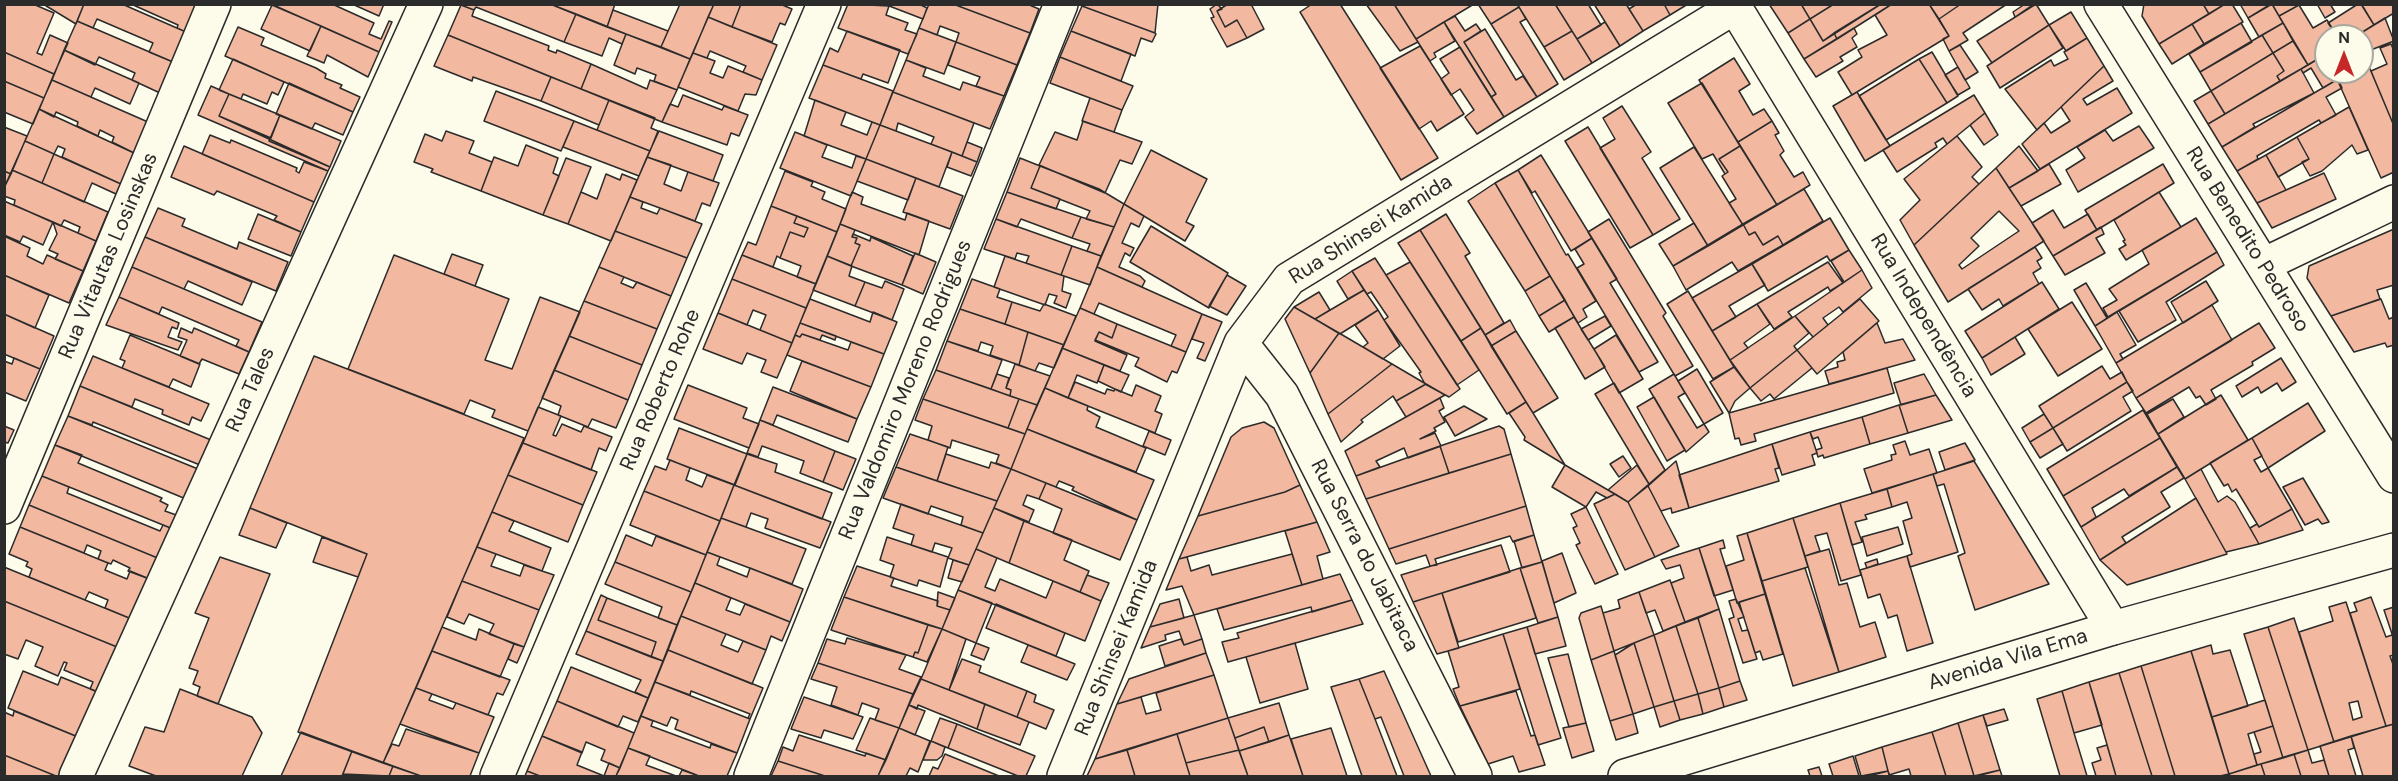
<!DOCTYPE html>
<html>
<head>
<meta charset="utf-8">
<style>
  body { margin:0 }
  #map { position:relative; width:2398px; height:781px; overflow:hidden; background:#fdfbea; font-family:"DM Sans",sans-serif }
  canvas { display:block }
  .frame { position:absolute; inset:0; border:6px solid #2b2b2b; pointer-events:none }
  .north { position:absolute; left:2314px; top:24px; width:60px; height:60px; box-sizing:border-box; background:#fdfbea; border:2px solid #a9a89e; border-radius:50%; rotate:0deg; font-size:16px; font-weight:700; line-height:24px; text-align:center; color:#2b2b2b }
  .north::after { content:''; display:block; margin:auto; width:21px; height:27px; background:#c62828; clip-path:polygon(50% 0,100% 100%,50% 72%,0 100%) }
</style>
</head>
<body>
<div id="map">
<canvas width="2398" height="781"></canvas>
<div class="frame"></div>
<div class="north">N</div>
</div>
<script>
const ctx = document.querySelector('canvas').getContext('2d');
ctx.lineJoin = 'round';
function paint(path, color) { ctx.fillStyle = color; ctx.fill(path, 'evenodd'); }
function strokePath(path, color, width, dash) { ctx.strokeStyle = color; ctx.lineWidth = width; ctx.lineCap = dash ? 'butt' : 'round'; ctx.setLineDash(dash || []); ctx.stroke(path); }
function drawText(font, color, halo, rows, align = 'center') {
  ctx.font = font + ' "DM Sans",sans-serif'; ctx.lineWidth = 4.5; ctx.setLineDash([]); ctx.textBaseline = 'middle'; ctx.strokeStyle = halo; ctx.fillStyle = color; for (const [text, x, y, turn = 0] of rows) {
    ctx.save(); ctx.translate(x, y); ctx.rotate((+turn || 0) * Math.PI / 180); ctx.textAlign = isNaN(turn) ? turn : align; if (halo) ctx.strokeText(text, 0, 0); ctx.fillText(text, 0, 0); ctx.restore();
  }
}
const building = new Path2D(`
  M4 4H33L54 13 37 53 42 55 50 35 68 43 54 74 4 52Z
  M43 4H84L76 24Z
  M84 4H122L186 32 173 62 149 52 153 43 97 19 93 28 77 21Z
  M131 4H198L186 32 177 28 178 25Z
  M271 4H332L374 23 369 34 381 39 389 21 392 22 379 52Z
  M352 4H384L379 16Z
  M550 4 576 14 564 42 476 7 474 10 461 5Z
  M550 4H615L607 27Z
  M680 4H714L690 59 661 47Z
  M714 4H741L732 27 708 17Z
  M741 4H780L792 9 785 25 780 23 772 42 732 27Z
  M848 4 889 6 886 15 908 23 905 30 917 34 908 54 838 28Z
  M884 4H919L927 8 923 19Z
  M929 4H953L1030 33 1017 65 956 42 959 33 940 26 937 35 919 28Z
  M953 4H1027L1039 9 1030 33Z
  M1082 4H1158L1155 33 1082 6Z
  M1217 4 1222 9 1217 11 1225 27 1237 20 1247 38 1227 47 1211 18 1214 17 1210 9Z
  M1251 4 1264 29 1247 38 1237 20 1225 27 1217 11 1228 4Z
  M1312 4H1340L1438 158 1401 180 1300 12Z
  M1366 4H1394L1418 42 1400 51Z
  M1394 4H1474L1416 39Z
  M1478 4H1517L1519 7 1491 24Z
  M1517 4H1555L1572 31 1544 47Z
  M1555 4H1588L1601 25 1577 39Z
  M1594 4H1626L1643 31 1620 46Z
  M1637 4H1664L1670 15 1643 31 1629 9Z
  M1664 4H1688L1670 15Z
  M1769 4H1801L1810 19 1788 33Z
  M1801 4H1834L1810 19Z
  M1834 4H1881L1823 41 1810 19Z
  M1881 4H1892L1837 39 1834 33Z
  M1892 4H1929L1949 36 1852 95 1838 72 1862 57 1858 50 1887 35 1875 15Z
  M1929 4H1961L1939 19Z
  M1961 4H2007L1963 33 1968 40 1949 51 1943 39 1949 36 1939 19Z
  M2025 4H2034L2015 17 2013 12Z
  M2036 4 2049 25 1992 63 1977 41Z
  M2144 4H2203L2209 14 2159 44 2142 16Z
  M2203 4H2225L2209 14Z
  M2225 4H2232L2243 22 2204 44 2192 24Z
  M2240 4H2271L2248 18Z
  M2272 4H2299V5L2279 16Z
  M2272 4 2283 23 2259 37 2248 18Z
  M2317 4H2330L2335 12 2325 18Z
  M2358 4H2361L2374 25 2356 36H2337L2328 23Z
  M2394 4V13L2374 25 2362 5Z
  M272 5 321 26 310 51 261 29Z
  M461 5 474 10 472 16 549 46 548 50 556 53 557 50 591 64 581 89 448 35Z
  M2299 5 2313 28 2327 20 2337 36H2326V54L2308 65 2279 16Z
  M1082 6 1155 33 1156 34 1152 42 1141 38 1135 56 1071 31Z
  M1519 7 1526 19 1520 22 1558 84 1537 97 1491 24Z
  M613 10 668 31 661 47 607 27Z
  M2071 12 2087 38 2066 51 2049 25Z
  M576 14 626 34 622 44 609 38 602 56 564 42Z
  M1455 16 1465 31 1476 24 1481 31 1464 42 1496 94 1491 97 1444 22Z
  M708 17 777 45 762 80 743 72 746 66 710 51 707 58 693 53Z
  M2385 18 2394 41 2363 53 2362 36H2356Z
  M1810 19 1823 41 1834 33 1837 39 1804 59 1788 33Z
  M77 21 173 62 160 93 132 80 135 73 99 57 95 65 64 50Z
  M1444 22 1455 41 1434 53 1436 57 1430 61 1416 39Z
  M1605 22 1620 46 1592 63 1577 39Z
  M2241 23 2252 42 2200 72 2189 54Z
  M2283 23 2293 41 2273 53 2262 35Z
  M2192 24 2204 44 2172 64 2159 44Z
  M2049 25 2063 48 2000 88 1987 66Z
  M321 26 379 52 368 77 327 55 324 63 307 56Z
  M238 27 264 38 261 45 316 68 326 74 325 78 342 85 340 88 360 97 353 112 225 56Z
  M919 28 956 42 944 74 906 60Z
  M1854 28 1857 34 1852 38 1857 47 1840 57 1843 61 1816 77 1804 59Z
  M1485 29 1516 80 1523 76 1537 97 1504 117 1491 97 1496 94 1464 42Z
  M847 31 900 50 888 83 863 74 861 79 823 65 830 48 838 52Z
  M1071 31 1131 54 1121 81 1060 57Z
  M1572 31 1592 63 1564 80 1544 47Z
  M626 34 690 59 677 90 654 81 656 75 637 68 635 74 614 65Z
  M448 35 551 77 541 101 473 77 472 81 434 66Z
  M2262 35 2273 53 2211 91 2200 72Z
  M2087 38 2104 66 2037 130 2005 89 2051 60 2054 66 2068 59 2064 52Z
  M2293 41 2308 65 2280 81 2277 76 2284 71 2273 53Z
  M956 42 1017 65 1004 96 976 86 980 77 948 65Z
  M2391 44 2394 51V126L2371 71 2387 64 2380 48Z
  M1960 45 1978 72 1965 80 1949 51Z
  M1420 46 1464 114 1437 131 1431 121 1419 129 1380 68Z
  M1460 47 1504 117 1477 134 1465 117 1474 110 1460 89 1451 95 1441 79 1449 73 1440 59Z
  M64 50 139 83 130 104 95 88 91 97 52 80Z
  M2362 50 2394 126V172L2381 178 2337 79 2345 75 2344 72H2362Z
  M4 52 54 74 44 98 4 81Z
  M1932 52 1958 96 1947 103 1919 59Z
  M693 53 715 61 710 73 723 78 728 66 762 80 756 95 745 94 738 111 678 87Z
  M2273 53 2284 71 2277 76 2280 81 2225 114 2211 91Z
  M2326 54V72H2335L2338 79 2323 88 2311 68 2303 73 2301 69Z
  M1060 57 1133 86 1122 110 1050 83Z
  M1734 58 1750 84 1739 91 1753 115 1764 109 1772 121 1738 142 1699 80Z
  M233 59 284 82 278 95 272 92 267 104 243 94 241 99 219 90Z
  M1919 59 1947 103 1886 140 1859 96Z
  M906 60 926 68 923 76 960 90 963 82 1004 96 990 129 893 92Z
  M591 64 647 89 650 80 677 90 662 122 581 89Z
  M823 65 893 91 880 125 809 98Z
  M2104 66 2113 81 2083 99 2087 105 2117 88 2132 113 2040 169 2022 144 2044 123 2051 133 2070 121 2061 107Z
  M1958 67 1970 88 1958 95 1945 75Z
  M2301 69 2314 93 2253 124 2255 127 2222 147 2208 124Z
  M551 77 609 100 599 125 541 101Z
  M2338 79 2342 88 2326 97 2336 115 2321 123 2319 120 2257 156 2258 159 2237 171 2222 147Z
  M52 80 148 122 134 153 112 142 114 137 100 130 98 136 77 126 78 122 56 112 54 117 39 109Z
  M4 81 44 98 33 124 4 112Z
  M289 83 353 112 343 135 315 123 312 129 276 114Z
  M1702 83 1740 146 1719 159 1728 172 1725 174 1713 154 1702 159 1668 103Z
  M211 86 229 94 219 116 330 167 328 171 198 115Z
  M496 91 574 121 561 151 484 121Z
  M2211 91 2225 114 2208 124 2194 101Z
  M893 92 974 123 962 156 931 144 934 137 898 123 896 131 880 125Z
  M1857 92 1890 146 1865 161 1833 106Z
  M229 94 280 115 271 138 219 116Z
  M683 95 722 110 724 106 748 115 739 136 731 133 727 145 662 122 670 104 678 107Z
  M1974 95 1985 113 1947 144 1943 138 1935 143 1937 147 1897 172 1883 150Z
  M1090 98 1122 110 1114 132 1082 121Z
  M609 100 655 118 651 128 658 131 650 151 597 130Z
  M815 100 846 112 841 125 867 135 872 122 880 125 866 159 804 136Z
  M1622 106 1651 152 1642 158 1680 219 1653 235 1600 148 1615 139 1603 118Z
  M2349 107 2368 150 2357 154 2352 145 2322 171 2310 176 2302 162 2309 159 2297 137Z
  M39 109 134 153 121 184 62 157 65 149 58 146 54 154 25 141Z
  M1985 113 1998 135 1984 145 1970 125Z
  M280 115 341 141 330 167 269 141Z
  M574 121 650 151 639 176 563 147Z
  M1083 121 1142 142 1132 164 1120 160 1105 193 1039 165 1055 132 1077 140Z
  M1772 121 1779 133 1775 135 1784 151 1780 155 1794 177 1803 172 1810 185 1777 205 1738 142Z
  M880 125 952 152 939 187 866 159Z
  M2139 126 2154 148 2078 192 2066 170 2085 158 2077 147 2105 130 2113 141Z
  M4 127 27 136 11 174 4 171Z
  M1588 127 1653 235 1630 248 1565 141Z
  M446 131 474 141 469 153 492 162 481 191 431 172 433 169 414 162 425 134 442 141Z
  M659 131 723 155 713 181 647 157Z
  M795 132 827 145 822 157 852 168 856 156 866 159 851 196 780 168Z
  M210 135 230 143 231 140 297 168 296 171 299 173 304 162 328 171 314 202 202 154Z
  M1957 136 1982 167 1972 177 1979 184 1914 245 1900 220 1920 200 1904 179Z
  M2297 137 2309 159 2278 177 2266 155Z
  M25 141 54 154 42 183 12 170Z
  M967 142 982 148 977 162 962 156Z
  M526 145 558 158 553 173 559 176 543 215 481 191 494 157 518 166Z
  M184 146 314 202 301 232 274 220 277 216 217 191 214 195 171 177Z
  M1740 146 1777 205 1743 225 1729 203 1736 199 1722 176 1728 172 1719 159Z
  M2019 146 2038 171 2009 188 1996 168Z
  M1694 147 1743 225 1708 246 1660 168Z
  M1151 150 1207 179 1186 222 1194 226 1185 241 1124 204Z
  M952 152 977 162 971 176 947 167Z
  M54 154 121 184 116 194 92 183 84 202 42 183Z
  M1541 155 1592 238 1571 251 1535 191 1532 193 1518 170Z
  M2266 155 2286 190 2257 203 2237 171Z
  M647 157 671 165 664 184 681 191 688 172 719 183 710 206 702 203 695 221 630 197Z
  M566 158 591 167 568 224 543 215Z
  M1020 158 1040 166 1031 188 1060 199 1056 209 1007 192Z
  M866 159 916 178 908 200 857 181Z
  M2049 164 2061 184 2021 206 2009 188Z
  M2163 164 2174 183 2097 230 2085 210Z
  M1040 166 1099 189 1124 204 1114 227 1086 219 1090 211 1031 188Z
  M1996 168 2044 241 1948 302 1914 245ZM1999 211 2019 231 1962 269 1959 265 1979 246 1971 238Z
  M12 170 108 212 96 241 78 233 80 227 64 220 61 226 14 205 15 200 4 196V188Z
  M1518 170 1566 255 1568 254 1596 301 1583 309 1587 317 1578 323 1495 183Z
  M4 171 11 174 4 188Z
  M785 171 813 182 811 186 825 192 822 199 846 209 837 232 771 206Z
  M2324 173 2336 199 2272 228 2257 203Z
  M606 174 620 180 622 174 637 180 611 241 568 224 581 192 597 199Z
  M916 178 963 196 950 229 903 212Z
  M1495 183 1550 276 1525 291 1468 201Z
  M1804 189 1823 221 1783 245 1778 236 1763 245 1755 232 1749 235 1743 224Z
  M852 192 863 197 861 204 905 220 907 213 929 221 919 255 840 224Z
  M1007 192 1081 217 1072 238 1021 219 1017 227 996 219Z
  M2159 192 2181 227 2126 260 2119 249 2126 245 2123 241 2125 240 2114 220Z
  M630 197 643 202 641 208 657 214 660 208 702 224 687 258 615 231Z
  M4 201 53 222 43 245 23 236 20 242 4 235Z
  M1124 204 1144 216 1139 227 1131 223 1122 243 1134 248 1130 256 1125 253 1119 267 1140 276 1145 281 1142 287 1097 267Z
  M771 206 797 216 794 223 808 228 804 237 790 232 780 258 777 256 773 267 742 255 748 242 756 245Z
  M158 208 185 219 182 226 237 249 239 242 288 262 276 291 145 237Z
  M2053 210 2064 228 2088 214 2097 230 2053 256 2032 223Z
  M258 214 301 232 291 256 248 239Z
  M1446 214 1470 253 1465 256 1504 323 1485 335 1420 230Z
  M797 216 837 232 816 284 797 277 801 266 780 258 790 232 804 237 808 228 794 223Z
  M1081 217 1114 227 1101 256 1087 251 1090 244 1072 238Z
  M1830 218 1849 250 1830 261 1827 256 1768 291 1752 264Z
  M2196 218 2217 252 2108 317 2103 308 2117 300 2109 289 2149 264 2142 250Z
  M996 219 1072 246 1061 275 1026 263 1029 256 1017 253 1015 259 984 249Z
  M1609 219 1666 313 1663 316 1693 366 1675 376 1588 232Z
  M53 222 96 241 83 271 55 259 58 254 49 250 57 234Z
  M1694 223 1708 246 1673 266 1659 244Z
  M840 224 855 230 852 237 857 238 855 243 860 245 851 266 827 256Z
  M1743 224 1749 235 1755 232 1763 245 1778 236 1783 245 1738 271 1732 262 1686 290 1673 266Z
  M1151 226 1228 273 1209 308 1130 262Z
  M2101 227 2104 234 2096 238 2105 253 2065 275 2053 256Z
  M2394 229V285L2377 290 2380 299 2331 316 2307 278 2309 266Z
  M1420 230 1481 328 1461 341 1398 243Z
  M615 231 687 258 671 296 599 267Z
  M853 234 870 241 871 237 913 256 902 285 851 266 860 245 855 243 857 238 852 237Z
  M4 236 30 248 27 256 43 264 47 255 83 271 69 303 4 275Z
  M145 237 252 282 242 305 188 281 184 289 132 267Z
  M1592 238 1617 279 1610 283 1658 362 1639 372 1577 268 1584 264 1575 249Z
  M1072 246 1101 256 1090 285 1061 275Z
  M2035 247 2042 258 2037 261 2041 268 2033 273 2039 284 2003 306 1999 299 1982 310 1968 289Z
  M1849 250 1862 270 1844 282 1831 261Z
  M2217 252 2224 265 2166 302 2176 320 2138 342 2119 311Z
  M915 253 936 262 923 294 902 285Z
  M452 254 483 265 475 286 444 274Z
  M394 255 509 299 485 360 512 369 540 297 580 312 528 431 492 417 495 410 470 400 464 414 348 369Z
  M742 255 816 284 806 308 732 279Z
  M827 256 852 266 849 276 865 282 855 306 813 290Z
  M1005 256 1064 276 1062 291 1071 294 1066 308 1054 303 1057 296 1049 294 1045 305 994 287Z
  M1375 258 1460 389 1449 397 1425 384 1419 373 1421 372 1384 320 1388 317 1371 292 1367 294 1352 271Z
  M1410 262 1479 370 1457 385 1386 275Z
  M1828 262 1843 283 1830 291 1828 287 1788 312 1792 317 1774 329 1757 304Z
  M1752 264 1765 285 1729 306 1736 317 1712 331 1692 298Z
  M132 267 262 322 249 352 236 346 239 340 162 307 159 314 119 297Z
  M599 267 624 277 621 283 633 288 637 282 671 296 657 329 584 301Z
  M1097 267 1202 314 1186 352 1171 346 1176 335 1099 303 1094 314 1080 308Z
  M1862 270 1872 288 1843 312 1839 307 1823 318 1828 325 1813 337 1795 316Z
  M1352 271 1364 290 1348 299 1337 281Z
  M4 275 49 295 35 328 4 314Z
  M1227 275 1246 286 1227 315 1209 306Z
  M1550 276 1565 300 1539 316 1525 291Z
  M732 279 806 308 792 343 760 330 766 315 753 310 747 325 718 313Z
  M972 279 1000 289 997 297 1012 302 1005 324 960 309Z
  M885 281 904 289 892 320 855 306 865 282 882 288Z
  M2206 281 2218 301 2183 323 2171 302Z
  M2042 282 2059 309 1982 358 1965 331Z
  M2086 283 2107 318 2095 326 2074 290Z
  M1364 290 1378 310 1340 334 1315 319Z
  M1688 291 1734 367 1713 379 1667 304Z
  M1319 292 1330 310 1315 319 1294 307Z
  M119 297 179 323 177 329 172 327 168 337 182 342 178 350 106 325Z
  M810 299 870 322 873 312 897 322 884 354 800 323Z
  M1860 299 1879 321 1817 374 1797 350Z
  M2381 299 2389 319 2394 317V345L2387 347 2385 343 2354 352 2331 316Z
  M1565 300 1574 317 1549 332 1539 316Z
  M584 301 657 329 642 365 569 336Z
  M1012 302 1040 311 1044 304 1076 316 1064 345 1005 324Z
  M2072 302 2102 349 2058 376 2028 329Z
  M1757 304 1770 324 1744 343 1748 348 1730 360 1712 331Z
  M2212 305 2232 340 2136 398 2116 363Z
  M1294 307 1339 333 1310 373 1285 319Z
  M1080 308 1117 324 1112 338 1099 332 1095 341 1127 355 1120 371 1062 348Z
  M960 309 1028 332 1019 365 990 355 993 346 981 342 978 351 947 341Z
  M1378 310 1400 346 1383 359 1363 347 1368 343 1355 325Z
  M2117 312 2136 345 2120 354 2123 359 2116 363 2095 326Z
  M718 313 792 343 777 378 761 372 766 360 747 353 742 364 703 349Z
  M4 314 54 336 40 369 4 354Z
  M1202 314 1222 322 1205 361 1197 358 1204 343 1192 339Z
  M1605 316 1611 326 1588 340 1581 329Z
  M1795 316 1809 333 1794 346 1797 350 1750 388 1730 360Z
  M1574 317 1605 367 1585 379 1555 328Z
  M1510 320 1516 331 1491 346 1485 335Z
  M800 323 836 336 835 340 822 335 820 340 802 334 800 337 795 335Z
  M1877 323 1885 343 1903 339 1915 360 1829 384 1825 371 1838 367 1837 362 1845 360 1843 352Z
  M2259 323 2275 348 2252 362 2253 365 2211 390 2216 399 2206 405 2200 396 2196 398 2189 387 2146 413 2136 398Z
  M1117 324 1186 352 1177 373 1172 371 1167 382 1135 366 1139 358 1095 340 1099 332 1112 338Z
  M181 328 192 333 194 328 249 352 239 374 202 359 199 364 180 356 187 340 178 337Z
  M1481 328 1526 402 1507 414 1461 341Z
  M1516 331 1558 398 1533 413 1491 346Z
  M1028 332 1064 345 1054 368 1039 363 1035 371 1019 365Z
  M1339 333 1392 364 1328 414 1310 373Z
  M802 334 848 350 851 342 884 354 871 387 787 355 795 335 800 337Z
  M130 335 200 364 191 387 173 379 169 387 122 368 125 361 120 359Z
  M1616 335 1643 379 1619 393 1594 349Z
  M569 336 642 365 628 400 554 370Z
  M2015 337 2025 354 1991 375 1982 358Z
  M947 341 1002 360 991 389 936 370Z
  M1062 348 1104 365 1097 383 1077 375 1068 398 1045 388Z
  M1797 350 1812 368 1774 399 1770 394 1761 401 1750 388Z
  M93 356 209 404 201 421 192 417 189 425 162 414 163 410 135 399 132 407 80 386Z
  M314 356 524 438 383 763 298 732 367 554 250 508Z
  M14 358 40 369 26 401 4 392V361L12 364Z
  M2281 358 2296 382 2282 391 2277 383 2261 393 2258 387 2242 397 2236 386Z
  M802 361 871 387 857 419 790 391Z
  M1015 364 1050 376 1037 405 1010 396 1011 390 1006 388Z
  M1392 364 1426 384 1396 401 1393 396 1361 420 1363 422 1341 442 1328 414Z
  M1104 365 1129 375 1121 392 1098 381Z
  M2102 366 2110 379 2122 372 2127 382 2053 428 2039 406Z
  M1734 367 1750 388 1735 401 1729 413 1710 382Z
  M1887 368 1894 393 1754 434 1756 441 1741 445 1739 438 1735 439 1729 413Z
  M1697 369 1723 413 1704 424 1678 381Z
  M554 370 628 400 616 428 592 419 588 427 558 415 561 406 542 398Z
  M936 370 1019 399 1008 428 923 399Z
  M997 374 1009 378 1006 388 1011 390 1010 396 991 389Z
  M1674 374 1685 393 1678 397 1697 428 1704 424 1709 432 1686 452 1649 389Z
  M1924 374 1936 395 1901 405 1894 383Z
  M1075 382 1105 394 1107 389 1114 391 1115 389 1132 396 1136 385 1161 396 1155 411 1162 414 1155 433 1068 398Z
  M2127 382 2133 391 2123 397 2131 411 2067 451 2053 428Z
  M1614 383 1665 470 1649 484 1595 394Z
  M1426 384 1445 395 1406 417 1396 401Z
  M688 385 747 408 743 418 759 424 749 448 674 419Z
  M80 386 211 440 200 465 93 422 92 425 68 416Z
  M773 387 857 419 848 442 777 415 773 425 760 420Z
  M1045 388 1088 406 1087 410 1100 417 1096 427 1146 448 1136 472 1027 429Z
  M1936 395 1952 420 1908 433 1899 405Z
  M2221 395 2248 440 2185 479 2158 434Z
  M1654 397 1685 450 1667 461 1637 407Z
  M1440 398 1444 408 1439 411 1445 422 1434 428 1436 431 1420 439 1435 433 1441 446 1408 458 1404 448 1376 461 1380 467 1356 476 1345 451Z
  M923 399 1025 434 1011 469 996 463 999 455 952 440 950 448 928 440 932 426 915 420Z
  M1019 399 1037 405 1025 434 1008 428Z
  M2173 399 2184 417 2158 434 2147 414Z
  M1526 402 1533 413 1565 465 1524 440 1525 437 1509 413Z
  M2308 403 2325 431 2268 468 2252 438Z
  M1899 405 1908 433 1870 444 1862 417Z
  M1464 406 1487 419 1455 436 1444 417Z
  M538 407 561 416 553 435 556 436 562 424 581 432 584 426 612 437 606 451 599 448 591 470 523 443Z
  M2143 410 2160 438 2063 496 2047 469Z
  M2044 414 2053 428 2030 442 2022 428Z
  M68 416 198 469 186 499 55 445Z
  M1862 417 1870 444 1824 458 1823 455 1818 457 1816 450 1822 448 1818 437 1813 439 1810 432Z
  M760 420 835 451 823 482 800 473 804 461 762 446 758 457 747 453Z
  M1264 422 1274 428 1300 485 1285 492 1198 516 1231 437 1242 428Z
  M4 426 14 430 8 443 4 442Z
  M1499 426 1504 429 1511 454 1449 473 1440 446Z
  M679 428 747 454 735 485 667 459Z
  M2053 428 2063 444 2040 458 2030 442Z
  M1027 429 1154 480 1137 520 1072 490 1074 487 1059 481 1056 487 1011 469Z
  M1149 431 1171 440 1165 455 1143 446Z
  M1810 432 1817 453 1812 455 1815 465 1782 475 1772 444Z
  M910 434 948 447 937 481 896 467Z
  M2160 438 2177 467 2129 496 2124 489 2092 508 2096 517 2081 527 2063 496Z
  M2252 438 2262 456 2254 460 2261 472 2268 468 2292 509 2259 527 2236 489 2232 492 2228 484 2224 486 2210 463Z
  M1905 441 1910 455 1929 449 1937 473 1872 493 1864 469 1892 460 1891 455 1896 454 1893 445Z
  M523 443 597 472 583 505 508 475Z
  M1965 443 1975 460 1945 470 1939 452Z
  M1772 444 1779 468 1775 469 1779 481 1689 508 1679 475Z
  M55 445 82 455 78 463 162 498 160 501 168 505 165 511 179 516 173 529 42 476Z
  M1440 446 1449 473 1366 499 1356 476Z
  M835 451 856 459 843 490 823 482Z
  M747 454 777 464 775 472 832 493 822 519 734 485Z
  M946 454 989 468 991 462 1011 469 997 501 937 481Z
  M1511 454 1526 506 1389 549 1366 499Z
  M1623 456 1631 468 1619 477 1610 464Z
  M670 460 690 468 686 480 702 487 707 475 734 485 720 521 644 491 655 466 666 470Z
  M1676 461 1689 508 1672 513 1671 508 1661 511 1648 486Z
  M1974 461 2049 584 1975 610 1958 556 1965 553 1944 484 1937 486 1933 474Z
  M1565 465 1608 490 1615 494 1607 498 1596 492 1586 507 1552 487Z
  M1637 465 1649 484 1628 502 1608 490Z
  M896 467 997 501 983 533 961 525 963 517 931 506 928 514 883 498Z
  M2177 467 2184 478 2161 492 2170 507 2122 537 2126 543 2100 560 2081 527Z
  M1011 469 1046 483 1039 499 1027 495 1023 505 1034 510 1029 522 994 508Z
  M2201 469 2218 502 2227 496 2235 502 2259 544 2226 552 2185 479Z
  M1933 474 1958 552 1910 567 1907 556 1912 554 1903 521 1912 518 1907 502 1892 507 1887 489Z
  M508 475 583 505 568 542 492 512Z
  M42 476 69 487 67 493 160 531 163 525 173 529 160 559 29 505Z
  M2303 478 2329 522 2322 524 2318 519 2305 525 2283 487Z
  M1046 483 1137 520 1120 560 1053 533 1062 509 1039 499Z
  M734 485 831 522 820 548 765 528 768 519 751 513 746 527 721 518Z
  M1300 485 1317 522 1179 559 1198 516 1285 492Z
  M1648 486 1679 546 1655 557 1628 502Z
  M1887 489 1892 507 1865 515 1867 519 1855 522 1862 542 1852 545 1840 503Z
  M644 491 720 521 706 555 630 525Z
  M1615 494 1628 502 1655 557 1625 570 1594 504Z
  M2196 498 2227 554 2127 585 2100 560Z
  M1840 503 1861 575 1841 581 1827 533 1815 536 1820 551 1805 556 1793 518Z
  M901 504 983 533 969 565 948 558 952 548 935 543 932 552 911 545 914 535 893 528Z
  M29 505 160 559 152 580 128 571 130 568 113 560 111 564 98 559 101 551 87 545 84 553 20 527Z
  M1526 506 1534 535 1513 542 1510 536 1435 559 1437 565 1430 566 1426 555 1396 564 1389 549Z
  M1586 507 1618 574 1595 584 1576 545 1580 543 1573 528 1577 526 1571 514Z
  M250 508 287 523 276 548 239 535Z
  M994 508 1024 521 1009 563 976 549Z
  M2292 509 2303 530 2259 544 2250 528 2257 524 2259 527Z
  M492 512 514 521 509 531 551 548 542 571 477 547Z
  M721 518 806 549 792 584 707 552Z
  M1793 518 1808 567 1762 581 1747 533Z
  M1024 521 1072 540 1064 560 1089 571 1080 592 1009 563Z
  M1317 522 1330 552 1317 556 1323 579 1302 585 1285 531Z
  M20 527 108 563 105 570 127 579 130 571 152 580 134 620 105 608 108 600 89 592 85 600 29 577 32 569 26 566 28 562 9 554Z
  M1898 527 1903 544 1867 556 1862 537Z
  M1747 533 1765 594 1737 603 1726 566 1744 560 1737 536Z
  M626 535 652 546 656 536 706 555 691 592 615 562Z
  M1534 535 1542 562 1522 568 1514 541Z
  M322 537 367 554 358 577 313 562Z
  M887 537 948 557 940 587 919 580 917 586 890 577 894 565 880 560Z
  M1723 540 1725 548 1720 549 1733 590 1714 596 1699 548Z
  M1501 545 1510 572 1413 602 1401 575Z
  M477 547 496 554 491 566 520 576 524 565 554 575 539 610 462 581Z
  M1699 548 1719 609 1685 622 1671 583 1684 578 1680 565 1666 569 1661 560Z
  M976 549 997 558 985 587 995 591 1000 579 1046 598 1053 581 1101 601 1085 641 958 590Z
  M1829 549 1839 585 1847 583 1860 627 1875 622 1886 657 1839 672 1805 556Z
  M707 552 720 557 717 565 747 577 750 568 803 589 790 622 695 583Z
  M1562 553 1576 593 1554 603 1542 561Z
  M1292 554 1302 585 1194 615 1182 586 1166 590 1179 559 1187 557 1191 571 1209 565 1212 575Z
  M1907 556 1933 643 1907 651 1897 615 1888 618 1880 594 1868 598 1860 570Z
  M220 557 270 574 218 704 197 696 200 687 193 684 198 671 189 668 209 618 195 613Z
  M1877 559 1878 564 1867 568 1865 563Z
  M953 560 969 565 962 582 948 578Z
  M615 562 691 592 677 625 658 618 662 607 605 584Z
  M1542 562 1558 617 1538 623 1520 568Z
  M857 566 894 578 891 586 938 601 937 606 950 610 942 629 844 597Z
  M4 567 134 620 122 649 4 601Z
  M1520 568 1536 618 1458 642 1442 593Z
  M1805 568 1839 672 1793 686 1762 581Z
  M1340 574 1352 600 1312 612 1311 607 1224 630 1217 609Z
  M1087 575 1109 583 1101 601 1080 592Z
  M1670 580 1685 622 1663 631 1655 610 1646 613 1639 592Z
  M462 581 539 610 524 647 489 634 494 624 469 614 464 624 447 617Z
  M695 583 731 598 726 610 740 615 745 604 790 622 782 641 771 636 766 650 681 616Z
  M958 590 992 603 976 643 942 629Z
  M938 592 955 598 950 610 937 606Z
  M1639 592 1654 635 1614 651 1603 613 1620 608 1618 600Z
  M1442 593 1459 648 1437 654 1413 602Z
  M1765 594 1783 654 1763 660 1760 651 1755 653 1739 602Z
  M601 595 607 598 598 620 656 642 651 657 586 631Z
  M844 597 928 625 918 653 915 652 913 657 831 630Z
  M2371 597 2386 637 2392 635 2394 640V655L2390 656 2394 667V724L2386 726 2350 613 2357 611 2354 603Z
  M607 598 677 625 663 661 651 657 656 642 598 620Z
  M1179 599 1184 618 1150 627 1160 604Z
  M1736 599 1744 617 1738 619 1742 631 1748 630 1757 659 1743 663 1729 619 1734 617 1729 601Z
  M1352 600 1363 624 1228 662 1222 642 1239 638 1237 633Z
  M4 601 122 649 103 694 90 689 93 682 64 670 67 663 64 662 58 676 35 666 43 647 26 640 18 659 4 654Z
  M2346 602 2386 726 2334 742 2299 632 2333 621 2329 607ZM2358 701 2362 717 2353 720 2349 703Z
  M996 604 1065 633 1056 656 986 628Z
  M1601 606 1614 651 1591 660 1579 618 1581 613Z
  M2394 607V640L2384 610Z
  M1719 609 1740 681 1719 688 1698 618Z
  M1194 615 1202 639 1184 645 1179 631 1165 635 1166 640 1141 648 1150 627Z
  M681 616 726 634 721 645 738 652 743 641 766 650 752 684 668 650Z
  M1558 617 1566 646 1535 654 1527 627Z
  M1698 618 1719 688 1698 694 1676 626Z
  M2294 618 2334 742 2308 750 2268 627Z
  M928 625 942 629 927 662 913 657 915 652 918 653Z
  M1676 626 1698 694 1674 701 1654 635Z
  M442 627 476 640 479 629 514 644 500 677 432 651Z
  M1527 627 1561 738 1538 745 1503 634Z
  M2268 627 2308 750 2283 758 2244 634Z
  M942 629 966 639 949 690 921 679Z
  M586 631 663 661 648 698 635 692 641 680 576 654Z
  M1503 634 1520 689 1460 706 1453 689 1459 687 1448 651Z
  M1654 635 1674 701 1654 707 1634 643Z
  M847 638 906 655 899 669 921 677 913 694 818 663 827 639 845 644Z
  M1181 639 1184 645 1202 639 1206 653 1165 666 1159 646Z
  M976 643 989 648 984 660 971 655Z
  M1295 643 1308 689 1260 703 1246 657Z
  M1634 643 1654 707 1633 714 1615 655Z
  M514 644 524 647 517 663 508 659Z
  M1028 645 1075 664 1067 680 1021 662Z
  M2211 645 2213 654 2230 650 2248 706 2212 717 2191 651Z
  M668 650 763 688 750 719 748 718 750 714 691 691 690 695 655 682Z
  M432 651 510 680 503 695 497 693 488 715 416 688Z
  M1614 651 1633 714 1610 721 1591 660Z
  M2191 651 2229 774 2220 776H2175L2141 666Z
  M1206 653 1214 675 1117 704 1129 679Z
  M1568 654 1586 723 1569 727 1548 658Z
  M962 659 981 666 979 672 1027 691 1017 717 949 690Z
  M818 663 913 694 899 728 875 720 879 709 862 703 858 715 831 705 837 687 811 679Z
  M2141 666 2175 776H2152L2119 673Z
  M571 667 648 698 638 722 623 716 618 727 557 701Z
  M23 671 58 685 61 677 103 694 83 739 8 708Z
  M1384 671 1431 776H1404L1381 717 1375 719 1359 679Z
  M2119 673 2152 776H2116L2089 682Z
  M1214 675 1228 718 1095 759 1117 704 1141 697 1146 714 1161 710 1156 693Z
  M921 679 985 704 977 729 918 705 917 709 909 705Z
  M1359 679 1375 719 1397 776H1362L1331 687Z
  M1740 681 1747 700 1724 707 1719 688Z
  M655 682 750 719 737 753 675 729 678 720 671 717 667 726 641 716Z
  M2089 682 2102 725 2074 733 2062 691Z
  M416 688 432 694 429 700 453 709 456 703 494 717 479 753 400 724Z
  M1719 688 1724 707 1703 714 1698 694Z
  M180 689 252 717 262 733 242 776H156L129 766 145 727 164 732Z
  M1027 691 1036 695 1034 702 1054 710 1046 729 1017 717Z
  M1516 691 1531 736 1535 735 1545 765 1519 772 1513 756 1488 764 1460 706Z
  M2062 691 2074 733 2087 776H2060L2037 699Z
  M1698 694 1703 714 1680 720 1674 701Z
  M804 697 863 717 853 739 824 730 821 738 791 729Z
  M2265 700 2273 726 2248 734 2257 765 2229 774 2212 717Z
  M557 701 634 733 620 768 601 760 605 750 586 742 582 753 542 736Z
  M1674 701 1680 720 1660 727 1654 707Z
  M1279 703 1289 735 1269 742 1264 727 1235 738 1228 718Z
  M985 704 1029 722 1020 745 977 729Z
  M909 705 925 711 915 735 899 728Z
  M2004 709 2008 720 1987 726 1983 715Z
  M14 711 83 739 66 776H56L4 755V712L13 716Z
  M1633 714 1638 733 1616 740 1610 721Z
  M1983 715 2000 770 1974 776 1958 723Z
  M641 716 653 721 651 726 710 748 711 744 737 753 727 776H699L628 748Z
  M870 718 899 728 886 760 856 750Z
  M940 718 957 724 948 748 931 741Z
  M1228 718 1239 750 1186 763 1177 734Z
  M1586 723 1594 751 1572 758 1563 728Z
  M1958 723 1974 776H1946L1932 732Z
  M957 724 1035 756 1026 776H1018L948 748Z
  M2394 724V776H2363L2351 736Z
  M2273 726 2283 758 2257 765 2254 754 2261 752 2254 732Z
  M1264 727 1269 742 1239 751 1235 738Z
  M899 728 930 741 918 772 910 768 906 776H878Z
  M1331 728 1347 776H1303L1291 739Z
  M406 729 479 753 470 776H421L383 763 392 744 399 746Z
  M301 732 352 751 342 776H281Z
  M1932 732 1946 776H1911L1909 769 1889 775 1882 747Z
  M1177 734 1190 776H1135L1127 750Z
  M799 735 865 756 866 753 886 760 878 776H825L778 761 783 747 793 751Z
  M1289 735 1303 776H1248L1239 751Z
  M542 736 582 752 577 765 604 776 609 763 620 768 616 776H540L527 771Z
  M2351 736 2354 748 2348 750 2356 776H2329L2320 746Z
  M931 741 945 747 942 756 937 760H923Z
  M2107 745 2116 776H2096L2092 763 2101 760 2097 748Z
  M1882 747 1888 771 1861 776 1855 756Z
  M628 748 650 756 646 765 676 776H616Z
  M1127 750 1135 776H1087L1095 759Z
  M1239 750 1248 776H1190L1186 763Z
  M2308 750 2312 763 2324 760 2329 776H2301L2294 754Z
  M352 751 393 766 389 776 343 774Z
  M945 754 999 776H929L933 767 938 769Z
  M2294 754 2301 776H2265L2261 764Z
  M4 755 56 776H4Z
  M1853 756 1859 776H1833L1829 764Z
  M778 761 825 776H771Z
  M2261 764 2265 776H2230L2229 774Z
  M393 766 421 776H389Z
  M1819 767 1822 776H1810L1808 770Z
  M682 770 699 776H679Z
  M2000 770 2002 776H1977Z
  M527 771 540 776H525Z
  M1888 771 1890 776H1869Z`);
const minor = new Path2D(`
  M1733 4 2113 628
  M2101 4 2394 476
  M2263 265 2394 202
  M1241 343 1282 395 1475 776
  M4 507 214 4
  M76 776 426 4
  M497 776 824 4
  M751 776 1061 4
  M1064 776 1241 343 1289 279 1735 7`);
const secondary = new Path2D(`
  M1625 776 2113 628 2394 550`);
const streetNames = [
  ["Rua Shinsei Kamida",1371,230,-32],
  ["Rua Benedito Pedroso",2247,240,58],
  ["Rua Vitautas Losinskas",109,256,-67],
  ["Rua Independência",1923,316,59],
  ["Rua Tales",251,390,-66],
  ["Rua Roberto Rohe",661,390,-67],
  ["Rua Valdomiro Moreno Rodrigues",906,390,-68],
  ["Rua Serra do Jabitaca",1364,556,63],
  ["Rua Shinsei Kamida",1117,648,-68],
  ["Avenida Vila Ema",2008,660,-17]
];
paint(building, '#f2b8a0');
strokePath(building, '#2b2b2b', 1.5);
strokePath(minor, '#2b2b2b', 36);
strokePath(secondary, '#2b2b2b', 36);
strokePath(minor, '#fdfbea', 33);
strokePath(secondary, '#fdfbea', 33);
drawText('21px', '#2b2b2b', '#fdfbea', streetNames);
</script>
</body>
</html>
